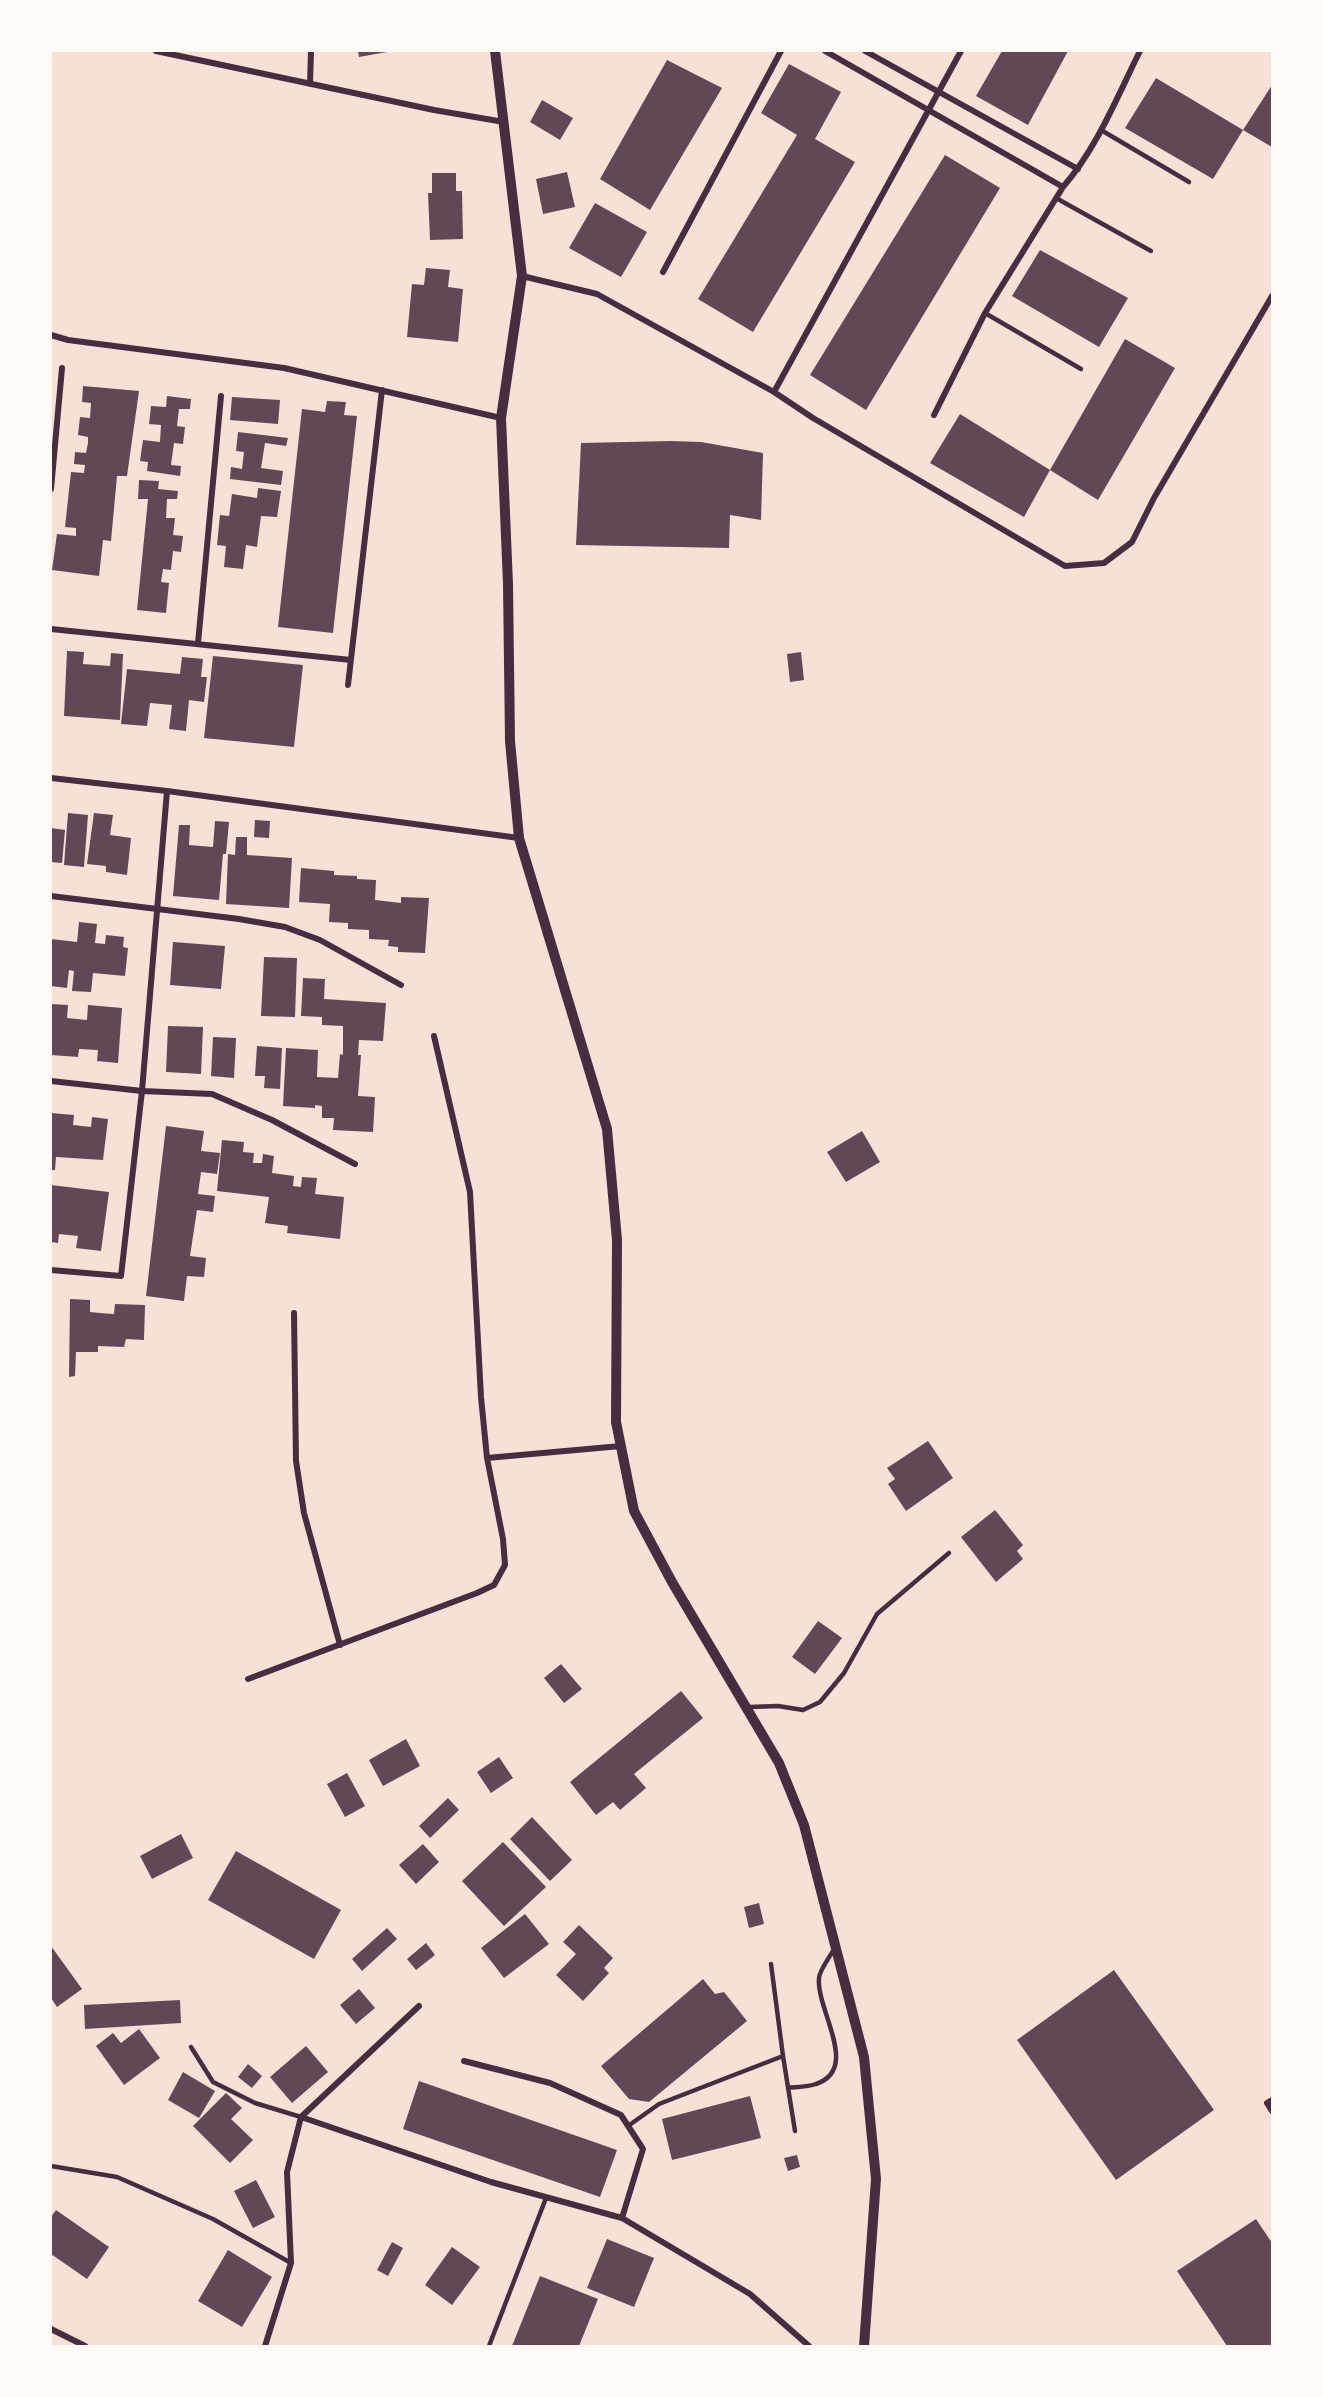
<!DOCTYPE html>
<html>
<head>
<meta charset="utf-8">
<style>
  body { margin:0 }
  #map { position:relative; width:1323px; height:2397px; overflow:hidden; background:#f7e1d7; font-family:Lato,sans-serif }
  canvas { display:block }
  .frame { position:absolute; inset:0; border:52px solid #fffaf5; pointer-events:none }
</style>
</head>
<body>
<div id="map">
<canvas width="1323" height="2397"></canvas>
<div class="frame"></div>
</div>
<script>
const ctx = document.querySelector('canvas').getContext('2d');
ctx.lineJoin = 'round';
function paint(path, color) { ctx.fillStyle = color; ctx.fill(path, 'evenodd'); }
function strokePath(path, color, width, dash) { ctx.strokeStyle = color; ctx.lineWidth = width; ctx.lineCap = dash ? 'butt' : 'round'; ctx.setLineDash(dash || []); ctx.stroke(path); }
const building = new Path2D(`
  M358 51H387V52L359 57Z
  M1002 51H1068L1028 125 976 96Z
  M667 60 722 88 650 210 600 179Z
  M789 64 841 92 815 139 855 162 753 332 698 299 797 135 761 113Z
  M1156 78 1243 130 1272 85V147L1243 130 1213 179 1125 128Z
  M542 100 573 118 560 140 530 122Z
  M945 155 1000 188 866 410 810 375Z
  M567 172 575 207 543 214 536 179Z
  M432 173H456V191H462L463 239 430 240 428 193H432Z
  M595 203 647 232 621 277 569 248Z
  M1040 250 1128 298 1099 347 1012 296Z
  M426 268 450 270 448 287 463 289 458 342 407 337 412 284 424 285Z
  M1125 339 1175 368 1098 500 1050 470 1024 517 930 463 960 414 1050 470Z
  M83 386 139 391 127 476H117L111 541 103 540 99 576 52 570 57 534 76 536V528L65 527 71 472 84 473 85 465 74 464 75 452 86 453 88 443V437L78 435 80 417 90 418 91 403 82 402Z
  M167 396 191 399 190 409H179L177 426 185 427 183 444 174 443 171 465 181 466 180 476 147 471 148 462 140 461 143 440 160 442 161 425 149 424 151 406 166 407Z
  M232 397 280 400 278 424 230 420Z
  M327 401 346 402 344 415 357 416 333 633 278 627 302 409 325 412Z
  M238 432 288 438 286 446 265 443 261 468 283 471 281 485 230 479 231 467 242 469 244 452 236 451Z
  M671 441 701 442 763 453 761 520 730 515 729 548 576 545 581 443Z
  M139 480 159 481 158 489 178 491 177 499H167L166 518H175L173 535 183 536 181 552 173 551 171 570 163 569 161 582 169 583 166 613 137 610 148 499H138Z
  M258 488 281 491 277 517 261 516 257 547 246 545 243 569 224 567 226 546 217 545 220 515 229 516 232 494 257 498Z
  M67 651 84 652 83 664 110 666 111 653 123 654 120 720 64 716Z
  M801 652 804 680 790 682 787 654Z
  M213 656 303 665 294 747 204 738Z
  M182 657 203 659 201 677H207L204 702 189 700 186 731 169 729 172 705 150 703 147 726 121 724 127 669 180 674Z
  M68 813 88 815 84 867 64 865Z
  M94 813 113 815 110 835 131 838 127 875 106 872V866L87 864Z
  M255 820 270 821 269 838 254 837Z
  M215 821 229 822 226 854H223L219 900 173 896 179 825H190L189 845 213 847Z
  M51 828 65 830 62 863 51 862Z
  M236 837H247V855L292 858 289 908 226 904 228 854 235 855Z
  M301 868 334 871V875L357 876V879L376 880 375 900 401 903V897L429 898 425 953 398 952V947L388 946 389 940 369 939V930L348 929V923L329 922 330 904 299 902Z
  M79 922 97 924 95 943 105 944 106 935 124 937 123 947 128 948 125 976 93 973 91 992 72 991 74 971 69 970 67 988 51 986V939L77 942Z
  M173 942 225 946 221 989 170 985Z
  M264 957 297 958 295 1017 261 1016Z
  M303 978 325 979 324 999 386 1003 383 1041 359 1040 358 1055H361L358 1096 375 1097 373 1132 333 1130 334 1118H322V1106L315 1105V1108L283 1106 286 1048 318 1050 317 1077 338 1078 340 1054 343 1055V1026L322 1025V1017L301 1016Z
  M51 1004 68 1005 67 1018 87 1020 88 1005 122 1008 118 1063 97 1061 98 1050 79 1049 78 1057 51 1055Z
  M168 1026 203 1027 201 1074 166 1072Z
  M213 1037 236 1038 234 1078 211 1076Z
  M257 1046 282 1048 280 1089 264 1088 265 1076H255Z
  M51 1113 74 1115 73 1125 91 1127 92 1117 108 1119 103 1160 56 1157 55 1170H51Z
  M166 1126 204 1131 201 1151 220 1153 217 1174 201 1172 198 1194 215 1196 213 1212 197 1210 190 1256 206 1258 204 1277 187 1276 184 1301 146 1296Z
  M862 1131 880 1162 846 1182 827 1152Z
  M222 1140 244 1142 243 1152 254 1153 253 1163H262L263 1154 274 1156 272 1173 294 1176 293 1186 301 1187 302 1177 317 1178 315 1194 344 1197 340 1239 287 1233 288 1226 265 1223 269 1197 217 1191Z
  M51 1185 109 1192 101 1251 76 1248 78 1236 59 1234 58 1243 51 1242Z
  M70 1299 90 1300V1312L100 1313 114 1314 115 1304 145 1305 144 1340 126 1339 124 1347 98 1346V1352H76L75 1376 69 1377Z
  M928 1441 953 1478 906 1511 888 1484 895 1479 887 1468Z
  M995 1510 1023 1545 1017 1551 1023 1559 996 1582 961 1537Z
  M818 1621 842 1638 815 1674 792 1657Z
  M561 1664 582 1689 564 1703 544 1678Z
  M681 1691 703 1718 634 1774 646 1788 620 1810 613 1802 596 1815 570 1782Z
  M406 1739 420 1766 383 1786 369 1760Z
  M499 1757 513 1778 491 1793 477 1772Z
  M347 1773 365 1806 345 1817 327 1784Z
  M448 1798 459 1810 430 1838 419 1826Z
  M532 1817 572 1860 550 1881 510 1839Z
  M181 1834 193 1858 152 1879 140 1856Z
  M503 1842 546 1887 504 1926 462 1881Z
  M423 1844 439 1862 416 1884 399 1865Z
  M236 1851 341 1910 314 1959 208 1900Z
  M759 1903 764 1924 749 1928 744 1907Z
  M525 1914 549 1944 504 1978 481 1948Z
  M579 1925 613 1958 604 1968 609 1973 583 2001 556 1975 576 1954 563 1942Z
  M387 1928 397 1939 362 1971 352 1959Z
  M426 1943 435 1955 416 1970 407 1959Z
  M51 1946 82 1989 57 2007 51 1998Z
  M1114 1970 1214 2110 1116 2180 1017 2040Z
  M703 1979 715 1994 724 1992 747 2021 649 2102 629 2099 601 2066Z
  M359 1989 375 2008 356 2024 340 2005Z
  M180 2000 181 2023 85 2029 84 2005Z
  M139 2029 160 2058 124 2085 96 2046 113 2033 121 2043Z
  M306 2046 328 2072 292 2103 270 2077Z
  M248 2064 262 2076 252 2088 238 2077Z
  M183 2072 215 2091 199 2118 168 2100Z
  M419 2081 617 2150 600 2197 403 2129Z
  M226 2093 242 2108 231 2119 253 2140 230 2163 193 2126Z
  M750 2096 761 2138 672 2160 662 2119Z
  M797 2155 800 2167 788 2171 784 2158Z
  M256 2180 275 2217 253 2228 234 2191Z
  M56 2210 109 2247 87 2279 51 2254V2217Z
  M1256 2219 1272 2243V2346H1227L1177 2271Z
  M607 2239 654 2258 634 2307 587 2288Z
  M392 2242 403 2248 388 2276 377 2270Z
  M452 2247 480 2267 452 2305 425 2285Z
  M228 2250 272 2277 242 2327 198 2301Z
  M540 2276 598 2299 579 2346H512Z`);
const service = new Path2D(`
  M1101 130 1189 182
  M1056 198 1151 251
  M985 313 1081 369
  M749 1707 778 1706 803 1710 820 1702 844 1673 877 1614 949 1553
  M191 2047 213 2082 255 2103 301 2117
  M783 2056 795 2131
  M788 2088C797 2087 808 2087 816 2084 861 2069 816 2010 819 1978 820 1969 830 1957 834 1949
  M628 2126 659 2104 783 2056 771 1964
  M51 2166 117 2177 213 2219 291 2263
  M489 2346 546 2198`);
const minor = new Path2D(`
  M156 51 434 110 504 122
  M825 51 1063 187
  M865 51 1078 169
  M310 84 311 51
  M663 272 781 51
  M522 276 597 294 774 392 813 418 1065 566 1104 563 1132 542 1154 498 1272 296
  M51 335 68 340 284 368 501 418
  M774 392 961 51
  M934 415 985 313 1063 187C1097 148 1117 97 1140 51
  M51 489 62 368
  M51 629 351 660
  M198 643 221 396
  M348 685 382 390
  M51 778 167 791 519 838
  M51 896 239 919 285 927 320 940 401 985
  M51 1081 142 1091 212 1094 272 1120 355 1164
  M51 1270 121 1276 142 1091 167 791
  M294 1313 296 1461 304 1513 340 1645
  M487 1458 621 1446
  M248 1679 477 1593 494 1585 505 1565 503 1539 487 1458 481 1397 470 1192 434 1036
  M464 2061 550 2083 621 2115 643 2149 622 2218
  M1272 2100 1267 2103 1272 2111
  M301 2117 491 2182 622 2218 750 2294 809 2346
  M301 2117 419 2006
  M51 2329 85 2346
  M265 2346 291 2263 287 2172 301 2117`);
const tertiary = new Path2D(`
  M495 51 522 276 501 418 508 584 510 741 519 838 607 1129 617 1240 616 1422 634 1511 672 1582 779 1763 804 1825 864 2057 876 2179 864 2346`);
paint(building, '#644757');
strokePath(service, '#4a2c40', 4.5);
strokePath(minor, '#4a2c40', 6);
strokePath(tertiary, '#4a2c40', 10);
</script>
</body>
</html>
